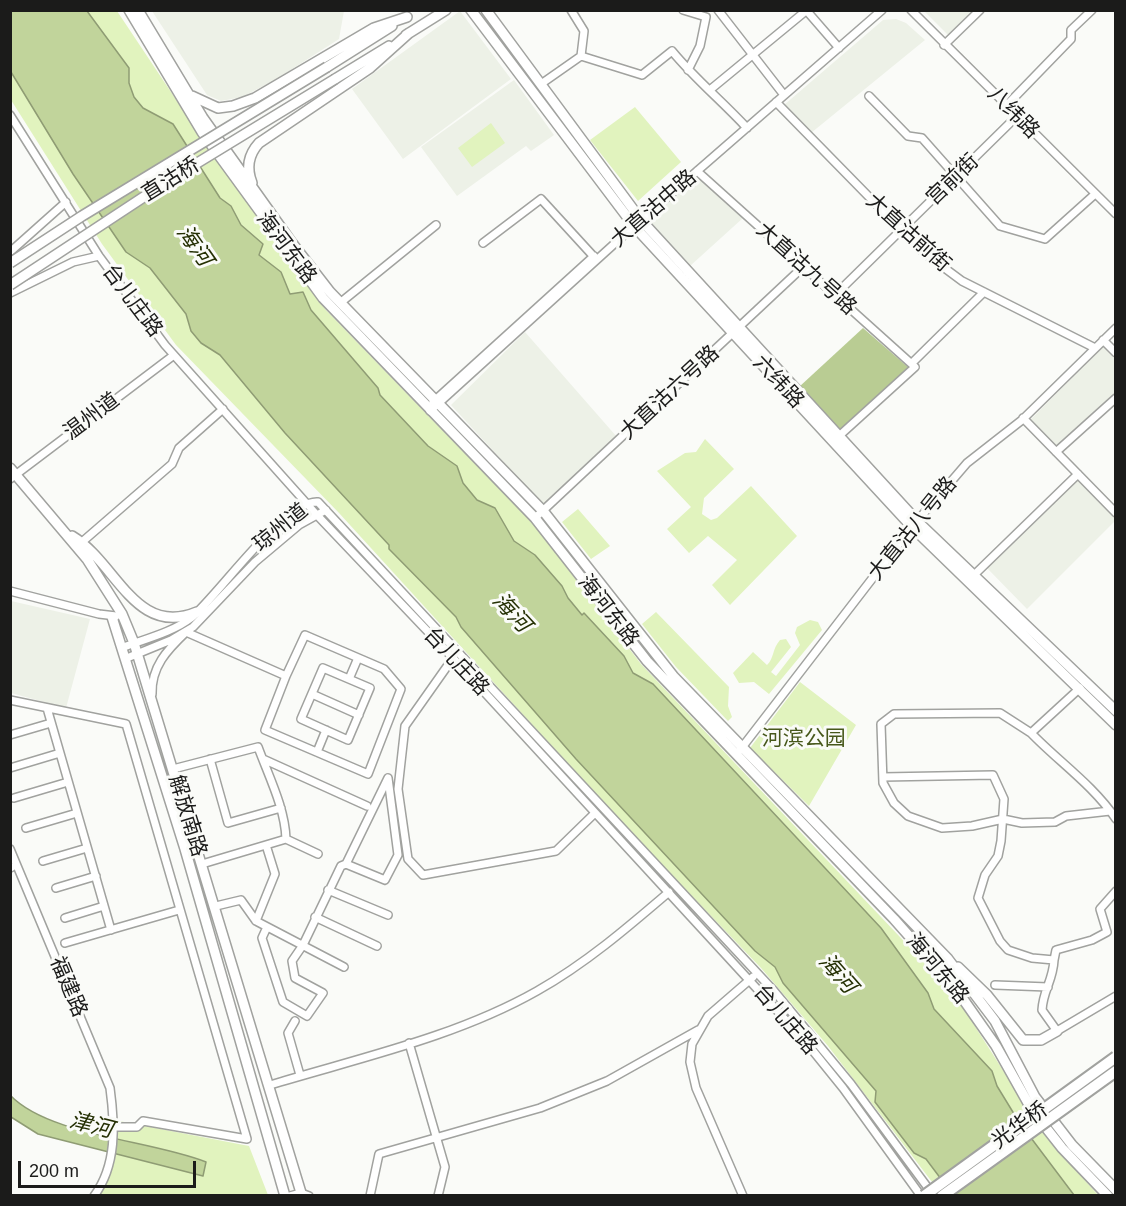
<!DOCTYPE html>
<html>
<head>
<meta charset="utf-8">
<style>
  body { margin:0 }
  #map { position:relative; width:1126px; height:1206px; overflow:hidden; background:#fafbf8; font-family:Helvetica,sans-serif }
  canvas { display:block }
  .frame { position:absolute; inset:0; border:12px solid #1b1b1a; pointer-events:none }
  .scale { position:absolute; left:18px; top:1161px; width:178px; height:27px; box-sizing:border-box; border:3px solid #1b1b1a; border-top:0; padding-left:8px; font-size:18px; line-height:21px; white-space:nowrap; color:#1b1b1a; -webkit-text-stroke:4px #fafbf8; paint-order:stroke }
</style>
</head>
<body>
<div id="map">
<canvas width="1126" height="1206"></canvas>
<div class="frame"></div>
<div class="scale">200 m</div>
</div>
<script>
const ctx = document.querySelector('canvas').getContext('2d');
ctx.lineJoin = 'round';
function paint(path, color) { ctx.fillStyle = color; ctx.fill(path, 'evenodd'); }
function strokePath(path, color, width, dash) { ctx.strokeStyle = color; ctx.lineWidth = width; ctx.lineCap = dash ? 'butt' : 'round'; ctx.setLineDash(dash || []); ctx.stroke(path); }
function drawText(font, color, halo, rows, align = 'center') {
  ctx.font = font + ' Helvetica,"Noto Sans SC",sans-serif'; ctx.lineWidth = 6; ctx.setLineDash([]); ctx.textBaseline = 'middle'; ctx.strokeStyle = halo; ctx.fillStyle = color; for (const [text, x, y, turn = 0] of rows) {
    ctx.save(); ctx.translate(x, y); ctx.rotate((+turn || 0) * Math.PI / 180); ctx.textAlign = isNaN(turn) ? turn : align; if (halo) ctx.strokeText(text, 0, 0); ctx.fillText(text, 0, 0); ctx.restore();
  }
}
const built = new Path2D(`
  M152 11H344L339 39 275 80 242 97 221 101 207 95Z
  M460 11 511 79 403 159 352 89Z
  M924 11H976L949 36Z
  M896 19 906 23 925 40 811 133 784 105 883 20Z
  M514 80 554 135 531 151 526 146 457 196 421 147Z
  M697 175 743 218 690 266 646 220Z
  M525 332 617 437 544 506 451 405Z
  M1103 347 1115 359V393L1055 448 1029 421Z
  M1077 477 1115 517V521L1027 609 986 567Z
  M11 601 90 619 66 708 11 693Z`);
const green = new Path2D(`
  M11 11H117L211 152 326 310 534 525 641 664 955 995 1045 1136 1098 1195H942L828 1046 761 968 631 833 339 513 176 345 102 244 11 100Z
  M635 107 681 162 638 201 590 140Z
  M491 123 505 143 472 167 458 148Z
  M705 439 734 469 704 498 702 514 711 520 717 518 751 486 797 536 730 605 712 585 737 560 708 536 689 553 667 529 691 507 657 471 685 453 696 452Z
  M578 509 610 546 591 559 562 522Z
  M656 612 729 687 728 706 732 717 728 721 676 667 642 624Z
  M810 620 818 622 822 630 769 694 754 682 739 683 733 673 753 652 767 665C774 659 772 649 780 640L786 639 791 647 771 672 776 676 800 645 795 633 797 627Z
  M800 682 856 725 809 806 750 748Z
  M119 1121 249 1146 268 1195 94 1196C116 1184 115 1143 119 1121Z`);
const forest = new Path2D(`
  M863 328 909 368 840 430 799 387Z`);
const water = new Path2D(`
  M11 11H87L129 68V83L134 97 143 108 173 124 220 198 231 206 241 225 263 244 259 255 281 272 290 294 303 292 311 310 378 388 380 395 428 446 457 466 463 483 477 500 495 508 514 541 535 555 562 586 568 598 582 615 584 613 624 656 633 673 653 684 881 928 928 993 934 1009 992 1071 997 1086 1019 1122 1074 1195H953L926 1159 914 1153 875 1102 876 1091 783 983 775 967 755 951 576 759 461 627 456 617 389 549V545L285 433 220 355 201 343 191 331 186 314 150 268 126 252 73 174 11 72Z
  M10 1095C49 1136 151 1140 206 1162L203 1176 38 1134 11 1117Z`);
const minor = new Path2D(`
  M571 10 584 31 581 56
  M683 10 706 17 700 46 688 70
  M718 10 784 95
  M806 10 839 48
  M911 10 1116 214
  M944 45 980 10
  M541 84 581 56 642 75 672 51C695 79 722 101 747 128
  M711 89 807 10
  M869 96 908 136 922 138 1000 226 1045 239 1094 195
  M776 102 923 252 962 281 1095 348
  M1006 106 1071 39V30L1092 10
  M10 115 99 256 165 345 316 514 453 658 805 1041 843 1088 921 1196
  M697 171 915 367 839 436
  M483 243 541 199 595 258
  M10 252 66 202
  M10 293 73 262 99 256
  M836 294 1017 116
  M340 303 436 225
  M1103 340 1116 353
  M912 363 984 292
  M433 402 594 256
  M430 411 634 226 882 10
  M1023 418 1116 513
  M1056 452 1116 398
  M10 479 174 355
  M535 518 804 266
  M82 542 172 464 179 448 223 409
  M974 575 1078 474
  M10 591 99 614 116 616
  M124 647C145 639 173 632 191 618 218 596 285 499 318 502L774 991 851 1084 934 1196
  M127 658 171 640 193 627 255 562 299 525 326 510
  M453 658 405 726 398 789 408 859 423 875 556 851 595 813
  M323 668 370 688 348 740 301 719Z
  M349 679 358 658
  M1080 688 1031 733 1000 713 894 714 881 724 883 783 894 803 908 816 942 828 972 826 1003 819 1022 823 1055 822 1066 816 1110 811
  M152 694C151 667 167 650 186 632L286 676 265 730 368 774 401 689 384 669 305 635 286 676
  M312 694 359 715
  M10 700 126 724 247 1139 143 1121 137 1127H116
  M47 708 111 930
  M1031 733C1059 762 1093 785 1116 819
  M10 735 51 723
  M740 750 912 527 967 463 1022 420 1116 328
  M317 752 326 730
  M210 759 228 823 281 808
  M263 759 367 806
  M10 768 60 753
  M173 769 258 747C269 777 285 808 286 839L202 864
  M883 777 993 775 1004 799 1001 841 998 856 985 875 978 898 1000 941 1008 950 1032 958 1054 960C1053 981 1043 990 1042 1010L1057 1031 1116 996
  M14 798 68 782
  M26 828 77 813
  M286 839 318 854
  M10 849 110 1088C115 1125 117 1165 94 1196
  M43 861 87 848
  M10 868 12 867
  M56 888 96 876
  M328 890 388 915
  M216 906 241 900 256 921 344 967
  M315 917 377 946
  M65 918 104 906
  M256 921 275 874 266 845
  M267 927 262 938 283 1002 307 1016 323 993 295 978 292 961 303 945 341 866 346 864 388 778 398 855 385 880 346 864
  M65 943 179 910
  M1054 960 1056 950 1092 940 1107 932 1100 909 1116 891
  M995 985 1048 987
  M295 1021 288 1033 300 1075
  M409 1043 445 1167 438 1196
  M270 1085C359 1058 456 1037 537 991 585 964 627 928 669 892
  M290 1196 301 1193 309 1196
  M370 1196 379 1154 540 1108 607 1081 698 1030
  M743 1196 696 1088 690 1062 692 1044 708 1016 753 977`);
const major = new Path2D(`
  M129 10 202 132 323 298 535 518 647 661 894 919 956 989 996 1046 1032 1110 1062 1148 1108 1196
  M138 10 203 118 292 243 330 292 544 512 674 677 948 959 995 1021 1035 1097 1072 1145 1116 1190
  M471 10 634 226 912 527 1116 725
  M486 10 641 220 918 522 1116 711
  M406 35 446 10
  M327 67 392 26
  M335 79 389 46
  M192 96 218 108 233 106 255 98 374 28 407 17
  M252 183C246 168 248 155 259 143L370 68 409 33
  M10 468 87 559 122 614 134 643 302 1196
  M72 536C117 563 135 638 197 612
  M112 617 185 849 285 1196
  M958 967 987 995 1023 1040H1041L1057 1031`);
const majorBridge = new Path2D(`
  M10 263 82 216 327 67
  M10 285 171 179 335 79`);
const highwayBridge = new Path2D(`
  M924 1196 1116 1057
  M942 1196 1116 1071`);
const streetNames = [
  ["八纬路",1013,113,45],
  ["直沽桥",171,180,-32],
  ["宫前街",953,180,-44],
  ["大直沽中路",654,209,-41],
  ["大直沽前街",908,233,42],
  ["海河东路",286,248,53],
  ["大直沽九号路",806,269,42],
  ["台儿庄路",132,301,53],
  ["六纬路",778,382,47],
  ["大直沽六号路",670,393,-43],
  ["温州道",92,417,-37],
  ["琼州道",281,528,-39],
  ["大直沽八号路",913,529,-51],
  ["海河东路",608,611,52],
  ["台儿庄路",456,662,47],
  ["解放南路",187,816,73],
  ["海河东路",937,969,50],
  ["福建路",68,987,67],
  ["台儿庄路",785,1020,49],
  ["光华桥",1020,1126,-36]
];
const parkNames = [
  ["河滨公园",804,739]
];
const waterNames = [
  ["海河",194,246,55],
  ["海河",511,613,47],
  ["海河",837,974,49],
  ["津河",91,1126,14]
];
paint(built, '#edf1e7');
paint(green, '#e1f3be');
paint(forest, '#b9cc93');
paint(water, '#c1d49b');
strokePath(water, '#8f9c74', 1.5);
strokePath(minor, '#a1a29f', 10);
strokePath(major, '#a1a29f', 12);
strokePath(minor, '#fff', 7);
strokePath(major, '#fff', 9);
strokePath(majorBridge, '#a1a29f', 12, []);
strokePath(highwayBridge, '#a1a29f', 14, []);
strokePath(majorBridge, '#fff', 9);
strokePath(highwayBridge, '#fff', 10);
drawText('21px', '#1b1b1a', '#fafbf8', streetNames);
drawText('21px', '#47581b', '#fafbf8', parkNames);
drawText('italic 22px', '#253004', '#fafbf8', waterNames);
</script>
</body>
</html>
